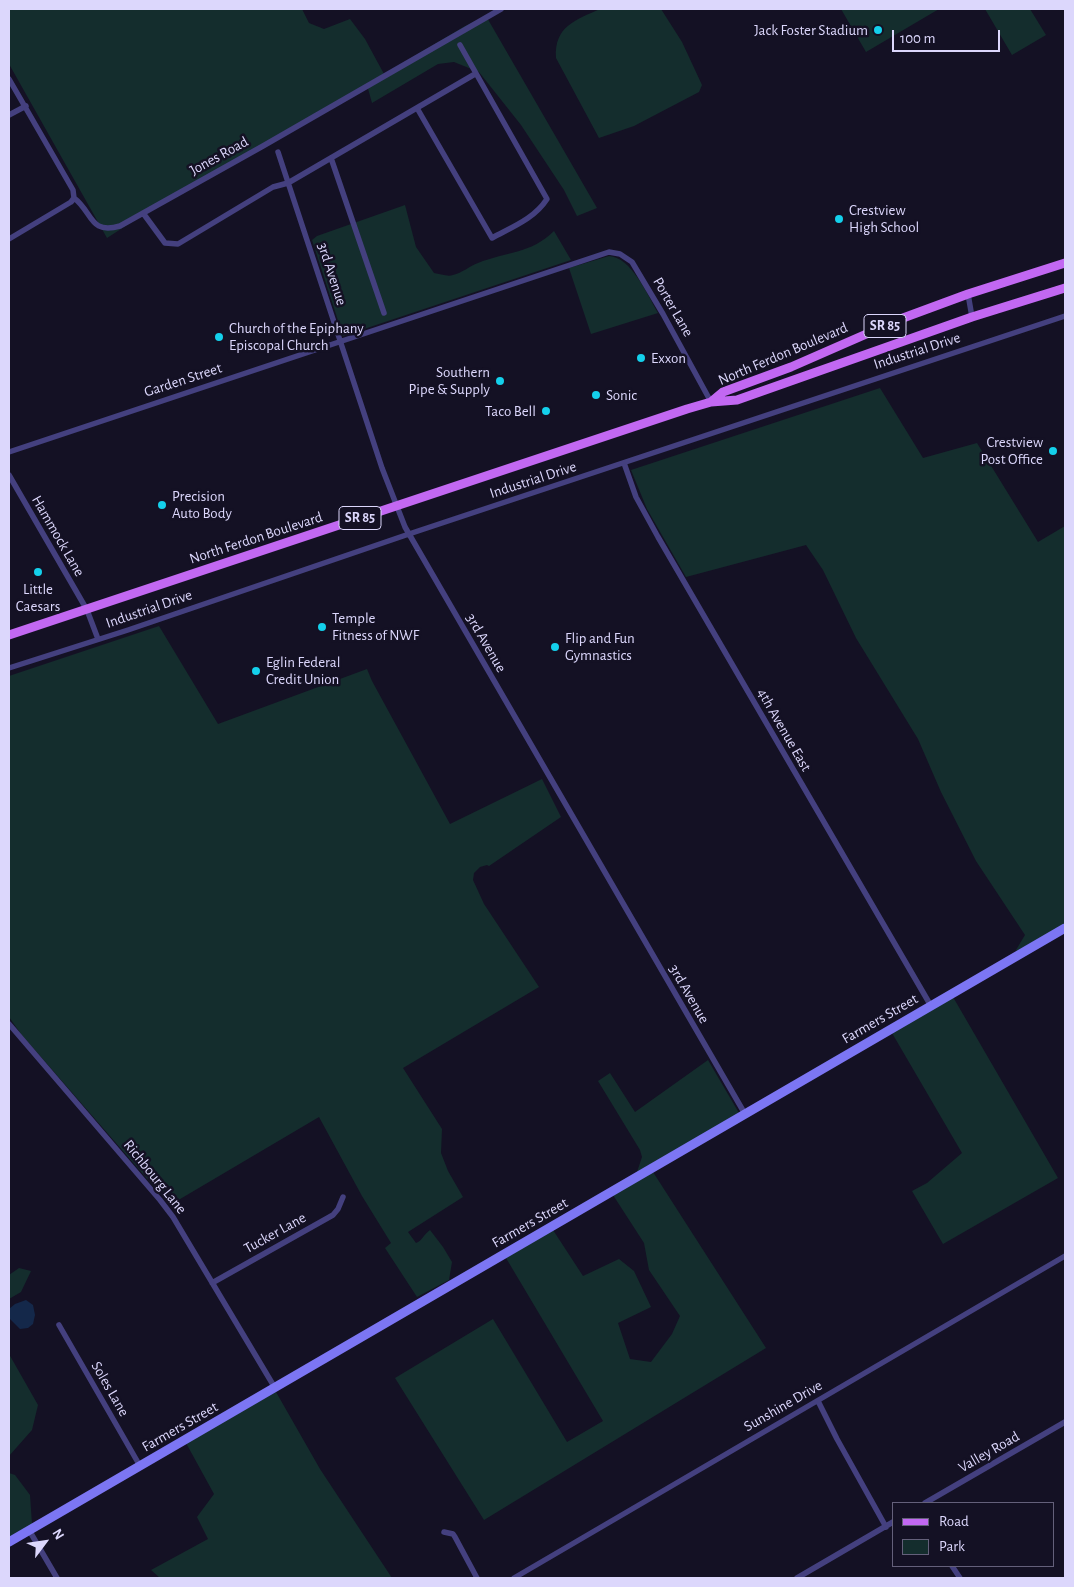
<!DOCTYPE html>
<html>
<head>
<meta charset="utf-8">
<style>
  body { margin:0 }
  #map { position:relative; width:1074px; height:1587px; overflow:hidden; background:#141124; font-family:"Alegreya Sans",sans-serif }
  canvas { display:block }
  .frame { position:absolute; inset:0; border:10px solid #dcd7fc; pointer-events:none }
  .legend { position:absolute; left:892px; top:1502px; width:162px; height:65px; box-sizing:border-box; background:#141124; border:1px solid #64607a; margin:0; padding:6px 9px; list-style:none; font-size:15px; color:#dcd7fc }
  .legend li { display:flex; align-items:center; gap:10px; height:25px }
  .legend b { width:25px; border:1px solid #64607a }
  .north { position:absolute; left:20px; top:1517px; width:50px; height:50px; -webkit-text-stroke:4px #141124; paint-order:stroke; rotate:59deg; font-size:14px; font-weight:700; line-height:20px; text-align:center; color:#dcd7fc }
  .north::after { content:''; display:block; margin:auto; width:18px; height:22px; background:#dcd7fc; clip-path:polygon(50% 0,100% 100%,50% 72%,0 100%) }
  .scale { position:absolute; left:892px; top:30px; width:108px; height:22px; box-sizing:border-box; border:2px solid #dcd7fc; border-top:0; padding-left:6px; font-size:15px; line-height:18px; white-space:nowrap; color:#dcd7fc; -webkit-text-stroke:4px #141124; paint-order:stroke }
</style>
</head>
<body>
<div id="map">
<canvas width="1074" height="1587"></canvas>
<div class="frame"></div>
<ul class="legend">
<li><b style="height:6px;background:#c268f2"></b>Road</li>
<li><b style="height:14px;background:#142d2d"></b>Park</li>
</ul>
<div class="north">N</div>
<div class="scale">100 m</div>
</div>
<script>
const ctx = document.querySelector('canvas').getContext('2d');
ctx.lineJoin = 'round';
function paint(path, color) { ctx.fillStyle = color; ctx.fill(path, 'evenodd'); }
function strokePath(path, color, width, dash) { ctx.strokeStyle = color; ctx.lineWidth = width; ctx.lineCap = dash ? 'butt' : 'round'; ctx.setLineDash(dash || []); ctx.stroke(path); }
function drawText(font, color, halo, rows, align = 'center') {
  ctx.font = font + ' "Alegreya Sans",sans-serif'; ctx.lineWidth = 5; ctx.setLineDash([]); ctx.textBaseline = 'middle'; ctx.strokeStyle = halo; ctx.fillStyle = color; for (const [text, x, y, turn = 0] of rows) {
    ctx.save(); ctx.translate(x, y); ctx.rotate((+turn || 0) * Math.PI / 180); ctx.textAlign = isNaN(turn) ? turn : align; if (halo) ctx.strokeText(text, 0, 0); ctx.fillText(text, 0, 0); ctx.restore();
  }
}
const green = new Path2D(`
  M9 9H302L309 23 324 29 350 19 365 39 384 74 465 26 486 16 597 208 577 216 564 190 521 125 479 72 454 62 438 64 372 103 367 85 138 218 107 238 9 64Z
  M600 9H661L682 42 702 85 699 92 634 126 599 138 556 58C554 26 576 20 600 9Z
  M841 9H939L866 52Z
  M985 9H1030L1046 35 1012 55Z
  M405 205 416 247 434 273C440 274 448 277 453 275 462 273 470 266 478 263 505 252 531 254 554 231L571 260 343 336 312 240 317 236Z
  M609 256C632 258 647 294 658 313L591 334 569 268Z
  M880 388 923 458 977 443 1038 542 1065 526V924L1017 951 1016 950 1025 935 976 861 941 792 918 739 856 638 823 570 806 545 686 577 647 509 631 470Z
  M159 626 218 724 367 669 372 681 450 824 542 779 561 817 489 866 487 865 480 867 474 873 473 880 484 904 539 987 403 1068 442 1129 441 1153 448 1171 463 1197 408 1232 416 1243C422 1241 424 1234 430 1230L443 1247 452 1262 449 1280 417 1297 385 1248 391 1243 362 1196 319 1117 170 1205 21 1034 9 1017V676Z
  M953 997 1058 1178 943 1244 912 1191 927 1183 962 1153 892 1033Z
  M708 1060 739 1113 637 1172 642 1157 640 1150 598 1081 610 1073 635 1112Z
  M653 1172 766 1348 484 1520 395 1378 493 1319 567 1442 603 1421 506 1258 553 1230 583 1276 619 1259 634 1271 651 1307 618 1323 630 1359 651 1362 672 1334 680 1316 649 1270 644 1243 613 1195Z
  M19 1268 31 1271 21 1292 9 1299V1275Z
  M9 1354 38 1405 32 1430 9 1456Z
  M276 1392 320 1469 392 1578H160L151 1570 208 1539 197 1517 214 1494 186 1443Z
  M9 1473 15 1475 30 1495 32 1524 9 1537Z`);
const water = new Path2D(`
  M26 1300 33 1305 35 1315 33 1324 28 1328 20 1329 10 1319 9 1309 15 1304Z`);
const street = new Path2D(`
  M9 79 73 190 74 198
  M417 108 492 238C512 227 534 219 547 199L460 45
  M9 115 26 106
  M278 152 382 468 405 527 745 1114
  M331 158 384 313
  M74 198C93 212 89 235 120 226L263 146 501 9
  M143 213 165 243 178 244 273 187 288 183 475 74
  M9 239 71 202 74 198
  M968 294 972 317
  M9 452 609 252 620 254 632 262 663 314 711 402
  M624 463 636 497 658 537 931 1006
  M9 475 87 610 98 639
  M9 668 128 630 409 534 1065 316
  M9 1024 160 1200 173 1217 275 1388
  M212 1283 333 1215 338 1209 343 1197
  M59 1325 140 1466
  M818 1401 837 1439 886 1527
  M925 1503 1065 1422
  M29 1530 57 1578
  M444 1532 453 1534 455 1537 477 1578
  M952 1566 960 1578
  M514 1578 1065 1256
  M797 1578 893 1522`);
const secondary = new Path2D(`
  M9 1542 1065 928`);
const primary = new Path2D(`
  M711 402 723 392 791 367 903 318 968 294 1065 263
  M9 635 687 409 711 402 737 400 972 317 1065 288`);
const markers = [
  [878,30,5,"#14d0eb"],
  [839,219,5,"#14d0eb"],
  [219,337,5,"#14d0eb"],
  [641,358,5,"#14d0eb"],
  [500,381,5,"#14d0eb"],
  [596,395,5,"#14d0eb"],
  [546,411,5,"#14d0eb"],
  [1053,451,5,"#14d0eb"],
  [162,505,5,"#14d0eb"],
  [38,572,5,"#14d0eb"],
  [322,627,5,"#14d0eb"],
  [555,647,5,"#14d0eb"],
  [256,671,5,"#14d0eb"]
];
const shields = [
  [885,326,42],
  [360,518,42]
];
const shieldNames = [
  ["SR 85",885,326],
  ["SR 85",360,518]
];
const poiNames = [
  ["Jack Foster Stadium",868,30,"right"],
  ["Crestview",849,210],
  ["High School",849,227],
  ["Church of the Epiphany",229,328],
  ["Episcopal Church",229,345],
  ["Exxon",651,358],
  ["Southern",490,372,"right"],
  ["Pipe & Supply",490,389,"right"],
  ["Sonic",606,395],
  ["Taco Bell",536,411,"right"],
  ["Crestview",1043,442,"right"],
  ["Post Office",1043,459,"right"],
  ["Precision",172,496],
  ["Auto Body",172,513],
  ["Little",38,589,"center"],
  ["Caesars",38,606,"center"],
  ["Temple",332,618],
  ["Fitness of NWF",332,635],
  ["Flip and Fun",565,638],
  ["Gymnastics",565,655],
  ["Eglin Federal",266,662],
  ["Credit Union",266,679]
];
const streetNames = [
  ["Jones Road",219,156,-29],
  ["3rd Avenue",332,274,72],
  ["Porter Lane",673,307,60],
  ["Industrial Drive",917,351,-18],
  ["North Ferdon Boulevard",783,354,-23],
  ["Garden Street",183,380,-18],
  ["Industrial Drive",533,480,-18],
  ["Hammock Lane",58,536,60],
  ["North Ferdon Boulevard",256,538,-18],
  ["Industrial Drive",149,609,-19],
  ["3rd Avenue",486,643,60],
  ["4th Avenue East",784,730,60],
  ["3rd Avenue",689,994,60],
  ["Farmers Street",880,1019,-30],
  ["Richbourg Lane",155,1177,51],
  ["Farmers Street",530,1223,-30],
  ["Tucker Lane",275,1233,-29],
  ["Soles Lane",110,1389,60],
  ["Sunshine Drive",783,1406,-30],
  ["Farmers Street",180,1427,-30],
  ["Valley Road",989,1452,-30]
];
paint(green, '#142d2d');
paint(water, '#14284a');
strokePath(street, '#44407f', 5.5);
strokePath(secondary, '#7c76f3', 9);
strokePath(primary, '#c268f2', 9);
for (const [x, y, r, color] of markers) { const dot = new Path2D(); dot.arc(x, y, r, 0, 2 * Math.PI); ctx.fillStyle = color; ctx.fill(dot); strokePath(dot, '#141124', 2); }
for (const [x, y, w] of shields) { const box = new Path2D(); box.roundRect(x - w / 2, y - 11.5, w, 23, 4); ctx.fillStyle = '#141124'; ctx.fill(box); strokePath(box, '#dcd7fc', 1); }
drawText('bold 14px', '#dcd7fc', null, shieldNames);
drawText('15px', '#dcd7fc', '#141124', poiNames, 'left');
drawText('15px', '#dcd7fc', '#141124', streetNames);
</script>
</body>
</html>
